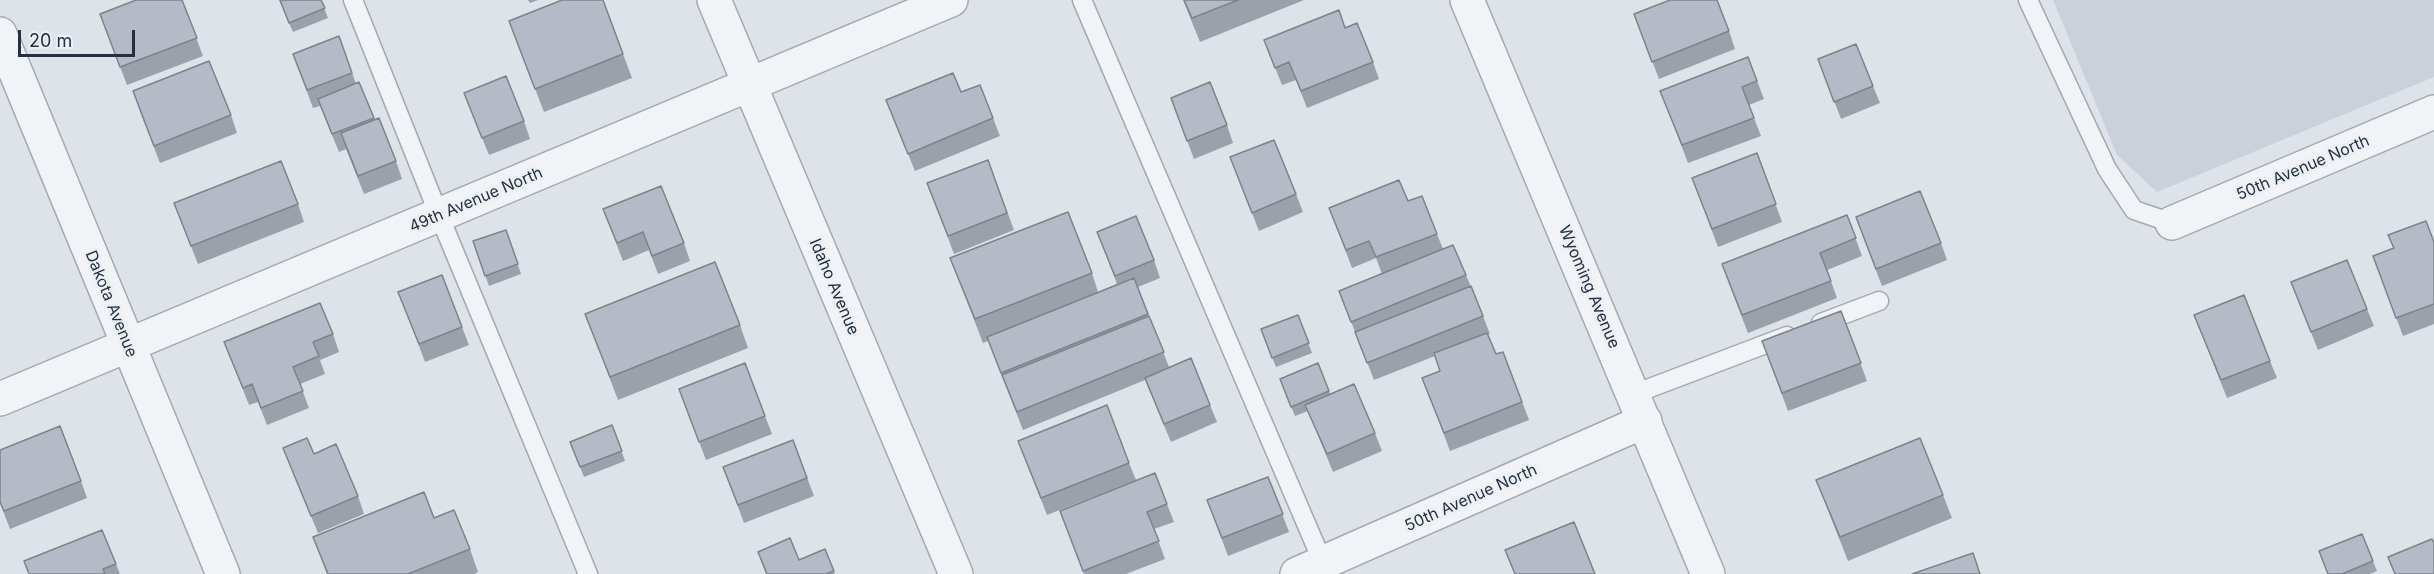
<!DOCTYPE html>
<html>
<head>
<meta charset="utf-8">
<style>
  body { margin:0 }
  #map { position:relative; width:2434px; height:574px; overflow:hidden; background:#dee2e9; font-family:Inter,sans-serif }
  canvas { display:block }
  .scale { position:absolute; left:18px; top:30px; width:117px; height:27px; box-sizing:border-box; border:3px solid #263041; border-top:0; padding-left:8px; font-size:18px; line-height:21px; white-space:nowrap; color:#263041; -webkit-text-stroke:4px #edf1f6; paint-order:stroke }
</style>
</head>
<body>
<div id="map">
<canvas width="2434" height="574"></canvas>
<div class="scale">20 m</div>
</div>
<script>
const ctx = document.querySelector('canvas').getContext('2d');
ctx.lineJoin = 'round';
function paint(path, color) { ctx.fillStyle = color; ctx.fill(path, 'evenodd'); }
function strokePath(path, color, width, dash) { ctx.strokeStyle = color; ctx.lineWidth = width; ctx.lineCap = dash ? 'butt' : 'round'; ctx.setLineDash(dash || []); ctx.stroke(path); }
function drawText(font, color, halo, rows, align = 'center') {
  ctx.font = font + ' Inter,sans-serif'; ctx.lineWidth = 6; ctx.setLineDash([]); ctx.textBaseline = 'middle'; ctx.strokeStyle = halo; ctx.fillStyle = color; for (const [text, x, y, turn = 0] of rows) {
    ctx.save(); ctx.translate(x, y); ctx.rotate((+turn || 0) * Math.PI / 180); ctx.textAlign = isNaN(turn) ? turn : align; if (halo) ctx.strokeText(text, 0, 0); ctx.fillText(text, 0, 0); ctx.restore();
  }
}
const built = new Path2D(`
  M2053 0H2434V77L2157 192 2117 155Z`);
const lane = new Path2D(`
  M353 0 439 215 588 574
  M1082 0 1326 570
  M2028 0 2107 169 2134 210 2172 223
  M1821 323 1879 301
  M1634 394 1787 336`);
const street = new Path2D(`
  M714 0 956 574
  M1467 0 1708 574
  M0 34 223 574
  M2172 223 2434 112
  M0 399 951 0
  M1297 574 1645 421`);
const wall = new Path2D(`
  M182 0 203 56 127 85 100 14Z
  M279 0H321L328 18 293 32Z
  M528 0H538L530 3Z
  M1183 0H1304L1200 42Z
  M1634 14 1729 31 1735 49 1659 79Z
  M1345 28 1373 62 1379 79 1307 108 1296 80 1282 85 1264 40Z
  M339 36 356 84 359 82 375 120 396 161 402 179 364 194 346 149 339 152 320 106 313 108 293 54Z
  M518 44 623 54 632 78 544 112Z
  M1748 57 1764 99 1749 105 1761 136 1688 163 1667 108Z
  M1818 59 1873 86 1880 103 1841 119Z
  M961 92 993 118 1000 136 915 171 886 100Z
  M464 93 524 121 530 139 489 155Z
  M1171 98 1227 125 1233 143 1194 159Z
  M139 109 231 115 237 133 160 163Z
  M1757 153 1782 222 1718 247 1692 178Z
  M1230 157 1296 194 1303 212 1259 231Z
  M988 160 1014 230 954 254 934 201Z
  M1408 201 1437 234 1443 249 1466 275 1483 316 1490 334H1488L1496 354 1503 352 1529 420 1450 451 1429 395 1440 371 1435 356 1374 380 1339 291 1382 274 1376 258 1352 268 1329 208Z
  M174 203 298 204 304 222 198 264Z
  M603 209 684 243 690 261 658 274 649 250 623 261Z
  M1847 215 1862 256 1827 270 1837 298 1748 333 1728 281Z
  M506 230 521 274 489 286 473 241Z
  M1097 232 1154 260 1160 278 1138 287 1169 367 1210 405 1217 422 1171 442 1145 380 1023 430 988 341 983 343 950 258 1092 273 1098 292 1117 284Z
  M1862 234 1941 243 1947 260 1882 286Z
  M2388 235 2434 242V324L2403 336 2373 256 2393 248Z
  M2291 282 2367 309 2374 326 2318 350Z
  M405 309 462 327 469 345 425 362Z
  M1841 311 1867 381 1788 411 1762 341Z
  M585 314 740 325 748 348 618 400Z
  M1298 315 1312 353 1276 367 1261 329Z
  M2194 315 2270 361 2277 378 2227 398Z
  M333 334 339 352 320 360 325 374 300 384 309 408 267 425 258 402 249 405 224 342Z
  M1318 363 1330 394 1375 433 1382 451 1333 472 1308 411 1295 416 1280 379Z
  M679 389 765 416 772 434 706 460Z
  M612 425 625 461 584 477 570 442Z
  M793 440 814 496 744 523 723 467Z
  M1018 441 1129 463 1136 480 1047 515Z
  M283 448 358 496 364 514 318 533Z
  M1268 477 1289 532 1228 556 1207 500Z
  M1816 480 1943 495 1952 518 1848 561Z
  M81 481 87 498 10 529 0 503Z
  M1167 504 1174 522 1154 529 1165 559 1126 574H1084L1060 511Z
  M434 518 470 549 478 572 474 574H327L313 537Z
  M102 530 120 574H29L24 561Z
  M2362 534 2377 571 2370 574H2328Z
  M825 549 835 574H766L758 552 799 560Z`);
const building = new Path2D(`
  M136 0H182L197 38 120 67 100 14Z
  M280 0H321L325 8 289 23Z
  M562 0H603L623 54 535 89 509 21Z
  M1184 0H1238L1192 18Z
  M1670 0H1717L1729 31 1652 62 1634 14Z
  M1339 10 1345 28 1357 23 1373 62 1301 91 1289 62 1275 68 1264 40Z
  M339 36 352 73 307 90 293 54Z
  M1856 44 1873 86 1834 102 1818 59Z
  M1748 57 1757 81 1742 87 1754 118 1682 145 1660 91Z
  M209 61 231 115 154 146 133 91Z
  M953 73 961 92 980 85 993 118 908 154 886 100Z
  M506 76 524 121 482 138 464 93Z
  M359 82 374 118 332 134 318 99Z
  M1210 82 1227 125 1187 141 1171 98Z
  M379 118 396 161 358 176 341 133Z
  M1274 140 1296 194 1252 213 1230 157Z
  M1757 153 1776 204 1712 229 1692 178Z
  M988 160 1007 213 948 236 927 183Z
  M281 161 298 204 191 246 174 203Z
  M1399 180 1408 201 1422 196 1437 234 1376 257 1369 241 1346 250 1329 208Z
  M661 186 684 243 652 256 643 232 617 243 603 209Z
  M1920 191 1941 243 1876 269 1856 217Z
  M1068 212 1092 273 975 319 950 258Z
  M1847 215 1856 238 1820 253 1831 281 1742 315 1722 264Z
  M1136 216 1154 260 1115 276 1097 232Z
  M2426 221 2434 242V304L2396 318 2373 256 2394 248 2388 235Z
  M506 230 518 264 485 276 473 241Z
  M1453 245 1466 275 1351 322 1339 291Z
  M2347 260 2367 309 2311 332 2291 282Z
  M715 262 740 325 610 377 585 314Z
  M442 275 462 327 419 344 398 292Z
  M1134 278 1148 314 1001 373 987 337Z
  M1471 286 1483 316 1367 363 1355 332Z
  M2244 295 2270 361 2221 380 2194 315Z
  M320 303 333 334 313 342 319 356 293 367 303 391 261 408 252 384 243 388 224 342Z
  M1841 311 1861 363 1782 393 1762 341Z
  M1298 315 1309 343 1272 358 1261 329Z
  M1149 316 1164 352 1017 412 1002 375Z
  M1487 333 1496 354 1503 352 1522 402 1444 433 1422 378 1440 371 1434 353Z
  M1191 358 1210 405 1164 424 1145 378Z
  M745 363 765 416 699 442 679 389Z
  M1318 363 1329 391 1291 407 1280 379Z
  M1354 384 1375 433 1327 454 1305 405Z
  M1107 405 1129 463 1041 498 1018 441Z
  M612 425 622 451 580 467 570 442Z
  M60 426 81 481 4 511 0 502V450Z
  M307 438 314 454 336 444 358 496 311 516 283 448Z
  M1920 438 1943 495 1840 537 1816 480Z
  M793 440 807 478 738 505 723 467Z
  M1155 473 1167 504 1147 512 1159 541 1083 571 1060 511Z
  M1268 477 1283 514 1222 538 1207 500Z
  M424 492 434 518 454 510 470 549 408 574H328L313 537Z
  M1574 522 1595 574H1515L1505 550Z
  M102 530 116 564 103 569 105 574H29L24 561Z
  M2362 534 2373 561 2342 574H2328L2319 551Z
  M790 538 799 560 825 549 834 571 826 574H767L758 552Z
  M2432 539 2434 543V574H2395L2388 557Z
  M1973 553 1980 574H1912Z`);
const streetNames = [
  ["50th Avenue North",2303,168,-23],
  ["49th Avenue North",476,200,-23],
  ["Idaho Avenue",834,287,67],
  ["Wyoming Avenue",1589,287,67],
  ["Dakota Avenue",111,304,68],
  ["50th Avenue North",1471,498,-24]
];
paint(built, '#cbd1db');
strokePath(lane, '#a3a9b3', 21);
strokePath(street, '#a3a9b3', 36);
strokePath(lane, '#f1f3f7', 18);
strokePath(street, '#f1f3f7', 33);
paint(wall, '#9ba1aa');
paint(building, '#b4bbc6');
strokePath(building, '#7e838b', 1.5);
drawText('16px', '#263041', '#edf1f6', streetNames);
</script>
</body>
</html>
